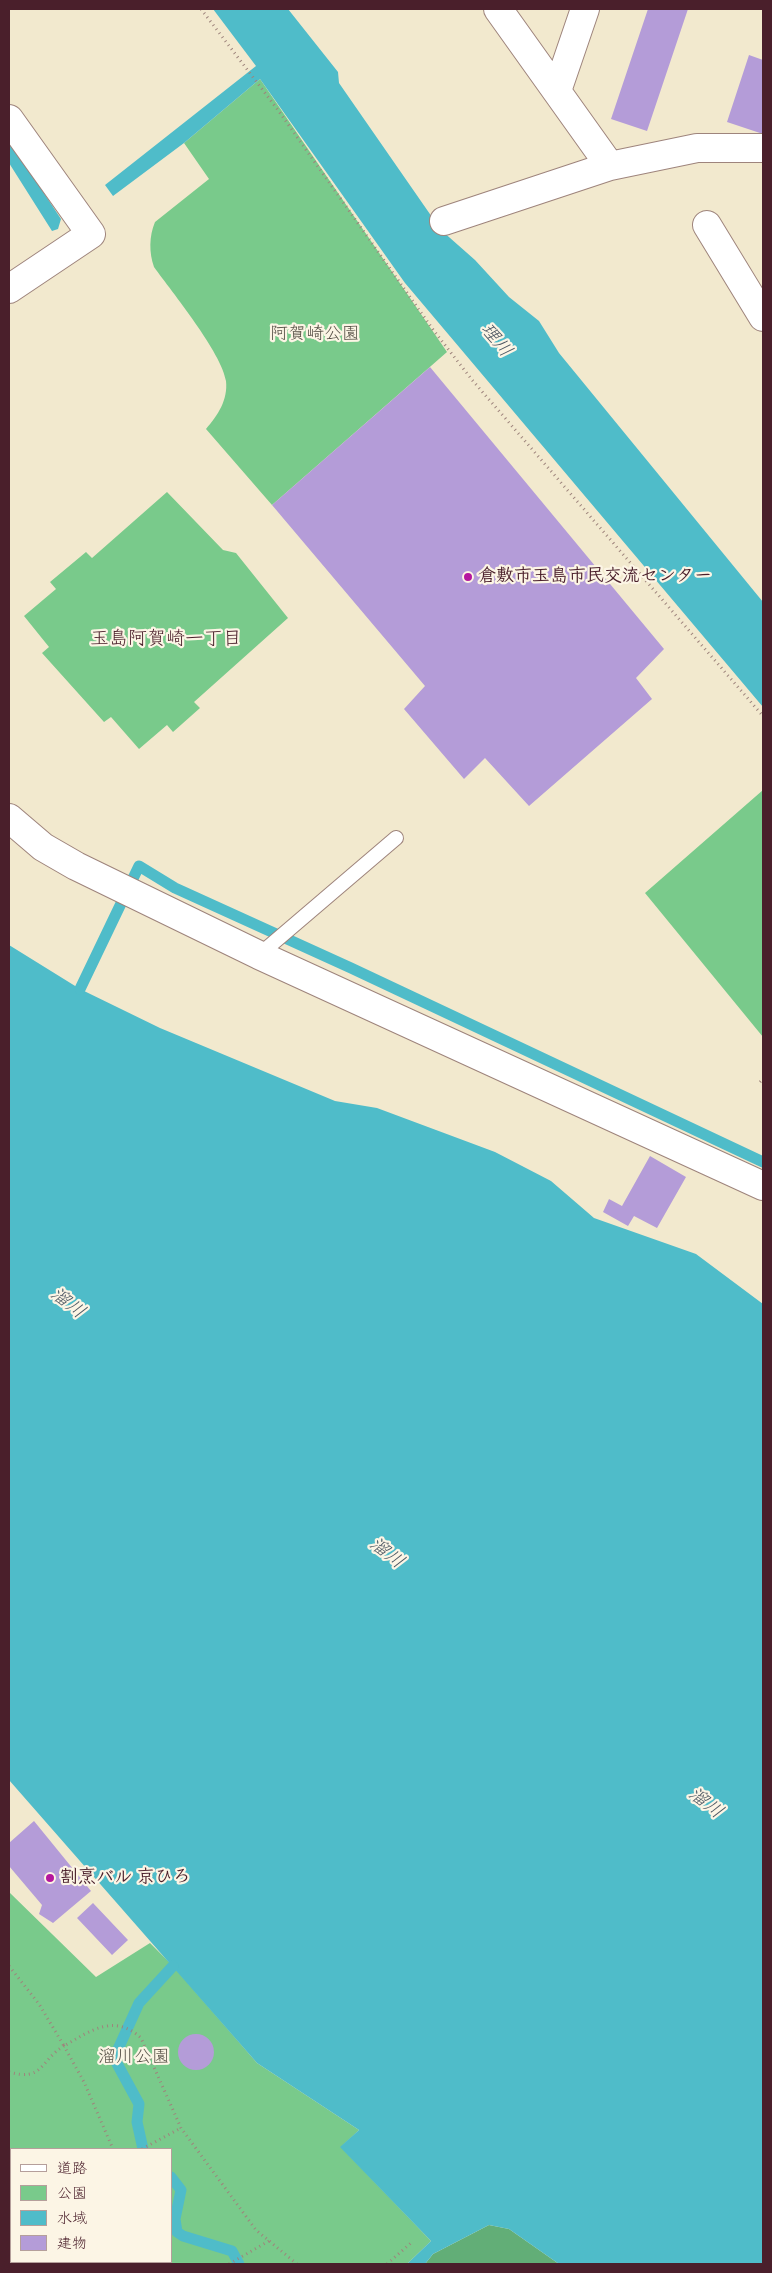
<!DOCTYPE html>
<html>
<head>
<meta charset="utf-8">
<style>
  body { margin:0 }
  #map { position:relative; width:772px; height:2273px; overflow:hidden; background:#f2e9ce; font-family:Mynerve,"Klee One",sans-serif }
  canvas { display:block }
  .frame { position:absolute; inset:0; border:10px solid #4a1f2b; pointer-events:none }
  .legend { position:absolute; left:10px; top:2148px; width:162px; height:115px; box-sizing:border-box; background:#fcf5e5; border:1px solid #b59f9b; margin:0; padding:6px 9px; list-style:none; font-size:15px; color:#4a1f2b }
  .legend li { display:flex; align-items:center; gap:10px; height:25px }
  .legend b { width:25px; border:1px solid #b59f9b }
</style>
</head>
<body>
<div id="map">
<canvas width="772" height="2273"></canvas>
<div class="frame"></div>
<ul class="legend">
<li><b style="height:6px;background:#fff"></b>道路</li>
<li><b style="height:14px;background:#79ca8b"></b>公園</li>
<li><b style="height:14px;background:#4fbcc9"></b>水域</li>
<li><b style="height:14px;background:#b49cd8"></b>建物</li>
</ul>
</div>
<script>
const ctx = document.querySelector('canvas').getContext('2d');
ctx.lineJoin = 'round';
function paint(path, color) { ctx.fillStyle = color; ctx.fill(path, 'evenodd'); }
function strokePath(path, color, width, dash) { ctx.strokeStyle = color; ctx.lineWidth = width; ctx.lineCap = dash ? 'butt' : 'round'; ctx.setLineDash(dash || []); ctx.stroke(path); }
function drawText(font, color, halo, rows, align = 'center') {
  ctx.font = font + ' Mynerve,"Klee One",sans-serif'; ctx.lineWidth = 4.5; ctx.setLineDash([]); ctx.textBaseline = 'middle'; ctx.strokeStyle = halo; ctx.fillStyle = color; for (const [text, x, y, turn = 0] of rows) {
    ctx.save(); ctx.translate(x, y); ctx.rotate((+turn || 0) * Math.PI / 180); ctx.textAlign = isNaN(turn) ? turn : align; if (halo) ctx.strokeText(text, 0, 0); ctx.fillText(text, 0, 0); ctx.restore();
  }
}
const green = new Path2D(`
  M260 79 447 352 272 505 206 429C218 415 228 400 226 381 222 353 172 292 154 267 149 253 149 236 155 222L209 179 184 143Z
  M167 492 223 550 236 553 288 618 194 702 200 708 173 732 167 725 139 749 111 717 104 722 42 653 49 647 24 616 56 589 50 582 86 552 92 558Z
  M763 790V1037L645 893Z
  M9 1892 96 1977 150 1943 173 1966 257 2063 359 2130 341 2147 431 2241 407 2264H9ZM11 2149H171V2262H11Z`);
const forest = new Path2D(`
  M489 2225 509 2229 559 2264H425L433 2254Z`);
const water = new Path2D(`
  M213 9H288L338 72 339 83 441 230 475 260 509 297 539 321 559 353 763 602V707L405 283 260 79 184 143 113 196 105 185 256 66Z
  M9 140 61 219 58 229 52 231 9 163Z
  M9 945 80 989 160 1028 335 1101 377 1108 495 1152 551 1181 594 1218 696 1254 763 1304V2264H559L509 2229 489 2225 433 2254 425 2264H407L431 2241 340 2147 359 2130 257 2063 9 1780Z`);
const stream = new Path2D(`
  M80 989 139 866 175 888 351 968 763 1162
  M143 2149 137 2122 139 2104 114 2058 139 2003 173 1966
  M171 2177 181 2190 175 2219 177 2232 183 2236 232 2251 239 2264`);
const building = new Path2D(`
  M648 9H688L647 131 611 119Z
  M749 55 763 60V134L727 122Z
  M430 367 664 649 636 678 652 699 529 806 485 758 464 779 404 709 425 686 272 505Z
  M650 1156 686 1177 657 1228 634 1216 628 1226 603 1212 609 1199 622 1206Z
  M34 1821 91 1891 53 1923 39 1914 42 1905 9 1866V1843Z
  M93 1903 128 1940 112 1955 77 1918Z
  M178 2052a18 18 0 1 1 36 0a18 18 0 1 1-36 0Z`);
const path = new Path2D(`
  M201 9 278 110 434 331 473 381 763 716
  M760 1082 763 1079
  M9 1966 39 2004 64 2046C90 2031 114 2013 141 2038L181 2128 256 2230 297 2264
  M9 2072C44 2082 40 2060 64 2046L84 2082 113 2149
  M142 2149 181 2128
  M135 2262 136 2264
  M229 2264 269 2241
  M387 2264 412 2242`);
const service = new Path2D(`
  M259 955 396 838`);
const minor = new Path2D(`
  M498 9 610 166 697 148H763
  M557 91 585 9
  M9 119 91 234 9 289
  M444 221 610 166
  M707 225 763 317
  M9 818 43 847 76 866 259 955 763 1186`);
const markers = [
  [468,577,5,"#b5179e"],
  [50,1878,5,"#b5179e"]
];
const parkNames = [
  ["阿賀崎公園",315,335],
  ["溜川公園",134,2058]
];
const poiNames = [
  ["倉敷市玉島市民交流センター",478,577],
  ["割烹バル 京ひろ",60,1878]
];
const waterNames = [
  ["理川",495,341,50],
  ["溜川",67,1304,38],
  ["溜川",386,1554,38],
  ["溜川",705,1804,38]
];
const neighbourhoodNames = [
  ["玉島阿賀崎一丁目",166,640]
];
paint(green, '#79ca8b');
paint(forest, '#62ae77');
paint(water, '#4fbcc9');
strokePath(stream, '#4fbcc9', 11);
paint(building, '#b49cd8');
strokePath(service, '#9e847c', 16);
strokePath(minor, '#9e847c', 30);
strokePath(path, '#9e847c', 3, [1, 4]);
strokePath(service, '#fff', 14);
strokePath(minor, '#fff', 28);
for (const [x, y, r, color] of markers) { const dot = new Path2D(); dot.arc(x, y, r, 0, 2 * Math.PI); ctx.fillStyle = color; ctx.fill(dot); strokePath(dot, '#fcf5e5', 2); }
drawText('18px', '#585248', '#fcf5e5', parkNames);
drawText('bold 18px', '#4a1f2b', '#fcf5e5', poiNames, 'left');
drawText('italic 19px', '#4c5662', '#fcf5e5', waterNames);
drawText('19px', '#4a1f2b', '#fcf5e5', neighbourhoodNames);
</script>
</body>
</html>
